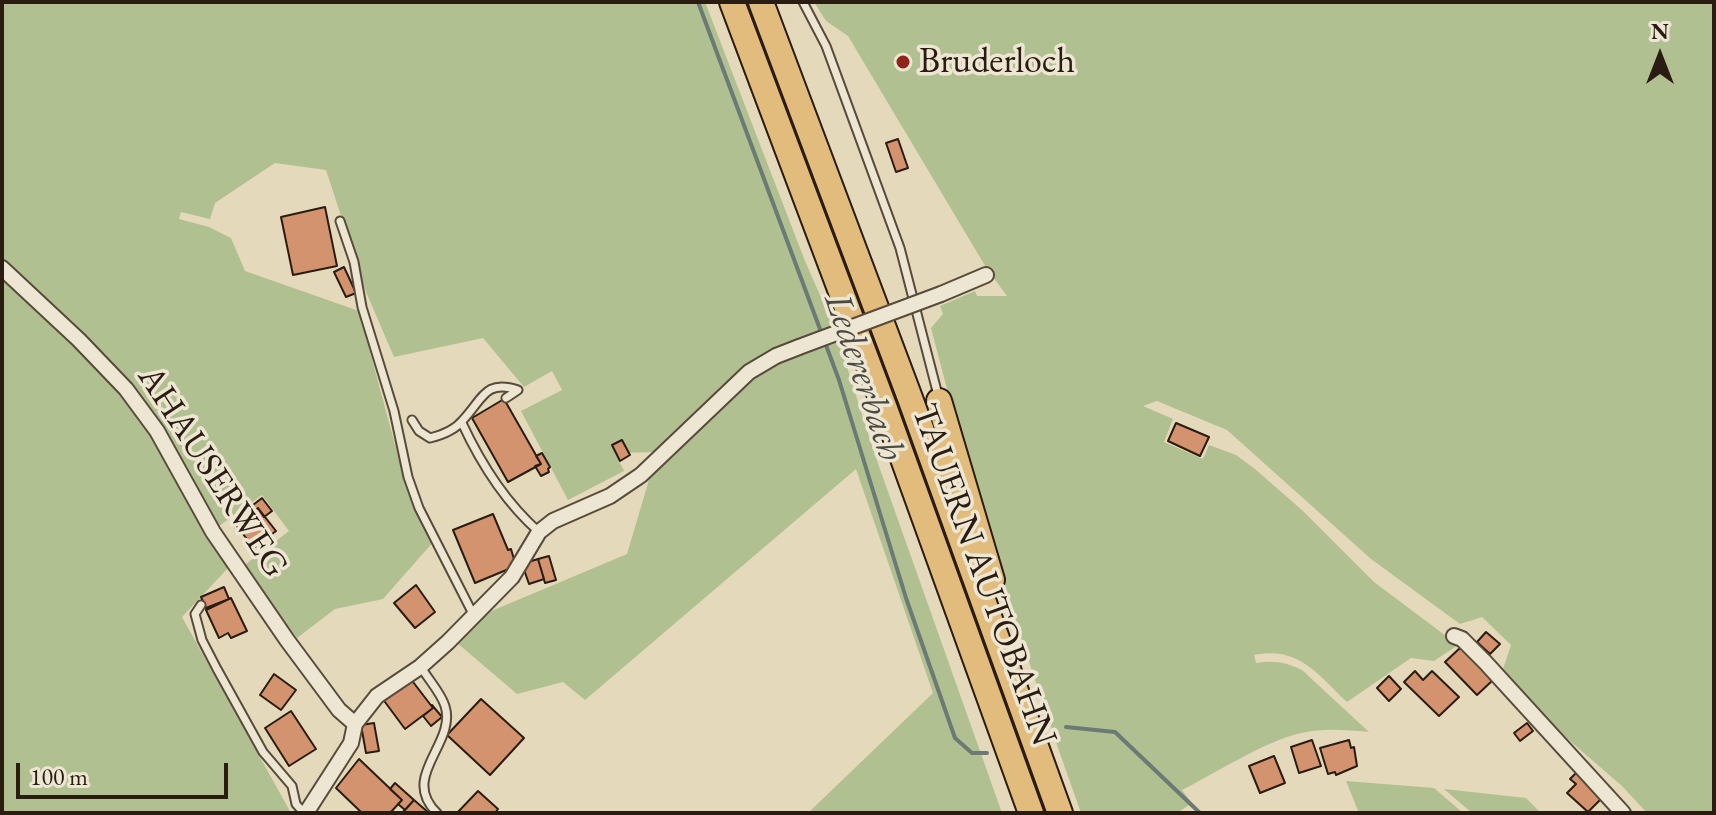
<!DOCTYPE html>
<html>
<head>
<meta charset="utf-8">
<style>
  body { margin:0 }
  #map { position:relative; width:1716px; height:815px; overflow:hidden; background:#e4d9ba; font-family:"EB Garamond",serif }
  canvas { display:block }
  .frame { position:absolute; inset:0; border:4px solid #2b1c12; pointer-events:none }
  .north { position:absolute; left:1620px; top:16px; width:80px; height:80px; -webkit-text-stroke:6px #ede6d2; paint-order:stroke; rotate:0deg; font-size:22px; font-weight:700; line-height:32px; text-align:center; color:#2b1c12 }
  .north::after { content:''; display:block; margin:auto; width:28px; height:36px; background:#2b1c12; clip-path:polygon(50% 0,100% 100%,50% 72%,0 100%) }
  .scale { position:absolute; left:16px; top:763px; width:212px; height:36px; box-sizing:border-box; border:4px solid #2b1c12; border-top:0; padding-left:10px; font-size:24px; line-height:28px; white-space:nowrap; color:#2b1c12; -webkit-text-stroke:6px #ede6d2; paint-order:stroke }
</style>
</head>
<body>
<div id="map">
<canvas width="1716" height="815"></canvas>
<div class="frame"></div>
<div class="north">N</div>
<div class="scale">100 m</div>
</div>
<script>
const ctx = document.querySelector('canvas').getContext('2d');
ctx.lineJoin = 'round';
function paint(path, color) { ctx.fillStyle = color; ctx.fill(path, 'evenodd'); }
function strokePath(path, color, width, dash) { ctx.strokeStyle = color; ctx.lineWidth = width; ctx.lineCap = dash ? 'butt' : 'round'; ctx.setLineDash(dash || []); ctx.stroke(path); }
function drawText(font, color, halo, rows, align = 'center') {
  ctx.font = font + ' "EB Garamond",serif'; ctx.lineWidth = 7; ctx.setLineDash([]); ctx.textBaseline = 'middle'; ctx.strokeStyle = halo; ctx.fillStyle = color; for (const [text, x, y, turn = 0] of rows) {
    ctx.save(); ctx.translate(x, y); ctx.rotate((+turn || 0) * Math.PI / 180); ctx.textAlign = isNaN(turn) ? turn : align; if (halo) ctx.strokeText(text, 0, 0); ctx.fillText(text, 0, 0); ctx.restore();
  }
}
const green = new Path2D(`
  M2 2H705L805 261 834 327 766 354 659 452 615 453 624 471 568 500 521 411 562 390 552 371 524 387 483 338 394 357 366 292 326 170 275 163 215 203 210 219 181 212 179 219 209 227 231 238 245 271 359 311 408 493 434 541 383 599 335 609 297 638 242 567 289 531 262 495 215 529 155 422 2 261Z
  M814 2H1714V813H1647L1622 786 1555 728 1503 669 1511 645 1482 617 1460 624 1371 559 1227 430 1157 401 1143 406 1173 419 1164 442 1203 459 1209 445 1236 455 1255 469 1303 511 1374 582 1458 645 1434 661 1411 658 1347 702C1317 674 1299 646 1254 655L1256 663C1274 660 1286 662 1302 670L1369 732C1346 730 1324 728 1301 733 1265 741 1216 773 1182 790L1192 803 1177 813H1081C1024 654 973 492 931 328L943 314 940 306 975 291 977 296H1007L987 269 848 36 826 21Z
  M2 274 91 357 142 418 229 567 182 617 291 813H2Z
  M839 342 875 455 1002 813H808L933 693 856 469 585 700 563 682 517 694 456 642 482 615 627 554 651 473 694 435 742 384 770 366Z
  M1346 781 1434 788 1463 813H1359Z
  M1444 789 1526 798 1541 813H1472Z`);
const stream = new Path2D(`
  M698 2 839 380 906 598 955 738 972 753H987
  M1066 727 1115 732 1200 813`);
const building = new Path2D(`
  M898 139 908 168 896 172 886 143Z
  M325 207 337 266 293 275 281 217Z
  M344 267 356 293 346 297 334 272Z
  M504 399 541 464 508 482 472 418Z
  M1176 423 1209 437 1200 456 1168 441Z
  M622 440 630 455 620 461 612 445Z
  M542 453 550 467 548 469 549 472 541 476 535 466 541 464 536 456Z
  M262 498 272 511 264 517 258 508 247 516 244 512Z
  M258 508 276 531 254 548 236 525Z
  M493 514 508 550 511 549 516 566 475 583 453 530Z
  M549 556 556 580 545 583 538 559Z
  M538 559 544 579 529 584 522 564Z
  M416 585 435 612 415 628 394 603Z
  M224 587 229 599 206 608 201 597Z
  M231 598 247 631 231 638 228 633 219 638 206 610Z
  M1486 632 1500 644 1490 654 1477 642Z
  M1461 647 1493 680 1477 695 1445 662Z
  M1415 671 1423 680 1432 671 1459 697 1439 716 1404 682Z
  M274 674 296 690 281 710 260 695Z
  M1389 676 1401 689 1389 701 1377 688Z
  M410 678 433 708 405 729 382 698Z
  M481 699 524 738 490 775 447 735Z
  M432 705 442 717 431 726 423 716 433 708Z
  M291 711 316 749 289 766 265 728Z
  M374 723 379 751 366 753 361 725Z
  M1527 723 1533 731 1520 741 1514 733Z
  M1312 740 1321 766 1299 773 1291 747Z
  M1349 740 1351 748 1354 747 1357 766 1336 775 1335 772 1328 774 1320 748Z
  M1274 756 1285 783 1260 793 1249 766Z
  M359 759 402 800 390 813H362L336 788Z
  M1576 773 1603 797 1588 812 1567 793 1576 784 1570 779Z
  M395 783 414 800 405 810 398 804 402 800 390 789Z
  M478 791 498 809 495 813H457Z
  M414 800 429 813H402Z`);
const lane = new Path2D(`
  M803 2 826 46 900 248 939 399
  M340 221 354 262 362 307 394 411 408 477 419 508 473 614
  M412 420 419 431 430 438C442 435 455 430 463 420 483 399 485 379 518 390L506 398
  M462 423C481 464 505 502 539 532
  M201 605 195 614 202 640 217 669 263 752 292 786 296 804 304 813
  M421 667C428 679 441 693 445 706 457 744 399 776 437 813`);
const street = new Path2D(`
  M2 268 79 340 126 389 157 431 213 532 287 640 339 710 355 724
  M941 294 986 275
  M1454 636 1462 639 1485 662 1623 813
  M306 813 351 743 355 724 377 696 420 667 448 642 512 577 539 532 553 521 610 496 641 475 749 372 776 356 799 347`);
const highway = new Path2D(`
  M732 2 884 406 1031 813
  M761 2 910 398 1060 813
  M939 401 992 580`);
const streetBridge = new Path2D(`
  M799 347 941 294`);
const markers = [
  [903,62,8,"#8f2418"]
];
const poiNames = [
  ["Bruderloch",919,62]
];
const streetNames = [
  ["AHAUSERWEG",212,472,57],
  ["TAUERN AUTOBAHN",983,575,70]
];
const waterNames = [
  ["Ledererbach",863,377,71]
];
paint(green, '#b1c091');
strokePath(stream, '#6c7a75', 4);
paint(building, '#d3936e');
strokePath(building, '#2b1c12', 2);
strokePath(lane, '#594b3c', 11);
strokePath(street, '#594b3c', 18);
strokePath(highway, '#2b1c12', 28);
strokePath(lane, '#ede6d2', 7);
strokePath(street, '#ede6d2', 14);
strokePath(highway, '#e2bc7d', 24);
strokePath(streetBridge, '#594b3c', 18, []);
strokePath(streetBridge, '#ede6d2', 14);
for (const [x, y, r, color] of markers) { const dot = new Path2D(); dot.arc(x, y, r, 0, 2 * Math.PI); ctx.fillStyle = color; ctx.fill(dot); strokePath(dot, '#ede6d2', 3); }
drawText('36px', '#2b1c12', '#ede6d2', poiNames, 'left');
drawText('36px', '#2b1c12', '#ede6d2', streetNames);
drawText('italic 38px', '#4b4b44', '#ede6d2', waterNames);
</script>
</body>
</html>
